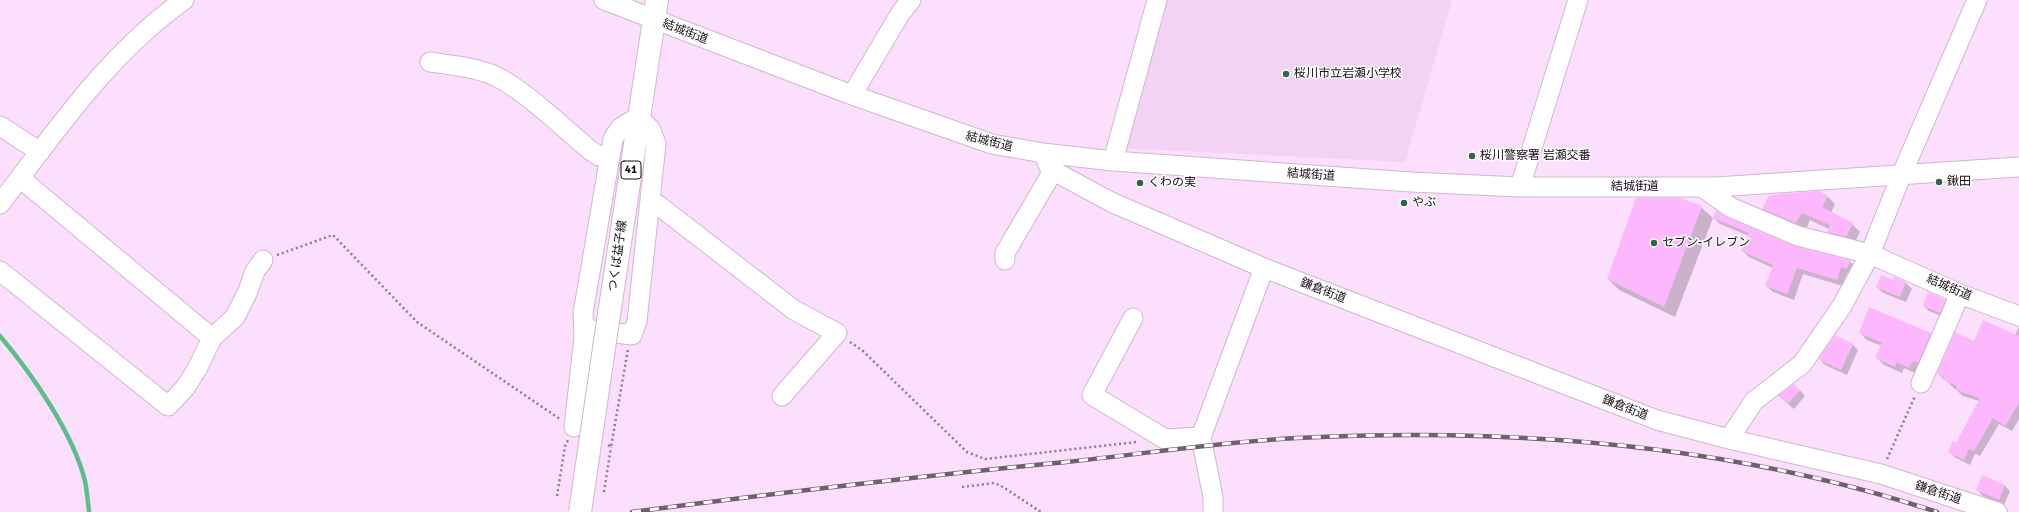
<!DOCTYPE html>
<html>
<head>
<meta charset="utf-8">
<style>
  body { margin:0 }
  canvas { display:block; background:#fcdffc }
</style>
</head>
<body>
<canvas width="2019" height="512"></canvas>
<script>
const ctx = document.querySelector('canvas').getContext('2d');
ctx.lineJoin = 'round';
function paint(path, color) { ctx.fillStyle = color; ctx.fill(path, 'evenodd'); }
function strokePath(path, color, width, dash) { ctx.strokeStyle = color; ctx.lineWidth = width; ctx.lineCap = dash ? 'butt' : 'round'; ctx.setLineDash(dash || []); ctx.stroke(path); }
function drawText(font, color, halo, rows, align = 'center') {
  ctx.font = font + ' Signika,"Noto Sans JP",sans-serif'; ctx.lineWidth = 3; ctx.setLineDash([]); ctx.textBaseline = 'middle'; ctx.strokeStyle = halo; ctx.fillStyle = color; for (const [text, x, y, turn = 0] of rows) {
    ctx.save(); ctx.translate(x, y); ctx.rotate((+turn || 0) * Math.PI / 180); ctx.textAlign = isNaN(turn) ? turn : align; if (halo) ctx.strokeText(text, 0, 0); ctx.fillText(text, 0, 0); ctx.restore();
  }
}
const built = new Path2D(`
  M1163 0H1452L1405 162 1121 148Z`);
const shadow = new Path2D(`
  M1827 196 1835 204 1831 213 1852 224 1860 232 1854 244 1836 240 1828 232 1829 229 1810 220 1805 231 1771 217 1763 208Z
  M1701 207 1713 218 1675 317 1619 290 1608 279Z
  M1714 218H1725L1793 247 1849 261 1856 267 1853 275 1847 273 1843 286 1803 274 1794 300 1773 292 1766 286 1773 268 1749 257 1743 251 1749 236 1720 224Z
  M1895 278 1906 283 1912 289 1906 302 1883 293 1877 287 1894 281Z
  M1945 300 1951 306 1946 318 1929 311 1924 306Z
  M2019 327V419L2012 431 1999 424 1980 456 1975 454 1970 465 1956 458 1949 452 1956 444 1979 401 1963 396 1938 374 1975 342 2015 335Z
  M1860 333 1930 334 1937 341 1917 374 1904 368 1902 373 1884 365 1877 358 1882 346 1867 340Z
  M1853 345 1858 350 1847 375 1825 365 1820 359Z
  M1800 390 1805 396 1794 409 1785 402Z
  M2004 485 2010 491 2004 505 1983 496 1977 490Z`);
const stream = new Path2D(`
  M0 336C32 374 73 433 85 481 87 491 88 502 89 512`);
const building = new Path2D(`
  M1819 191 1828 196 1822 207 1853 223 1846 237 1827 232 1830 225 1802 213 1796 223 1762 209 1769 195Z
  M1636 198H1680L1702 206 1664 307 1607 279Z
  M1716 210 1726 217 1794 246 1850 260 1847 269 1841 267 1837 280 1797 268 1787 294 1765 286 1773 265 1741 251 1749 233 1713 218Z
  M1881 275 1893 280 1894 277 1906 282 1900 297 1876 287Z
  M1928 292 1946 300 1940 313 1923 306Z
  M1869 307 1931 333 1918 363 1913 361 1909 368 1897 362 1895 367 1875 358 1882 343 1859 333Z
  M1983 320 2019 336V403L2005 426 1993 418 1974 451 1969 449 1964 460 1948 452 1953 441 1956 443 1980 398 1956 390 1957 386 1943 380 1944 377 1937 374 1955 332 1974 341Z
  M1835 335 1853 344 1841 370 1818 359Z
  M1794 384 1800 390 1788 404 1778 396Z
  M1982 475 2005 485 1999 500 1976 490Z`);
const path = new Path2D(`
  M277 255 333 235 417 322 560 419
  M850 342 863 351 967 452 985 459 1137 442
  M608 445 611 447 628 349
  M1887 459 1915 396
  M962 487 994 483 1003 487 1041 512
  M604 492 611 447
  M557 496 565 446 568 440`);
const minor = new Path2D(`
  M604 0 852 95 992 144 1043 153 1113 161 1411 182 1520 187H1716L2019 167
  M430 62C451 65 473 67 493 75 524 89 562 127 590 150L599 156 609 157
  M852 95 900 14 911 0
  M0 126 40 152
  M1043 153 1050 169 1111 202 1264 268 1657 420 1729 439 1881 474 1997 512
  M1113 161 1157 0
  M20 178 212 338
  M1520 187 1578 0
  M1702 187 1730 207 1798 236 1870 254 1960 294 2019 316
  M650 201 658 205 794 310 837 333 782 396
  M0 204C56 131 108 54 184 0
  M1005 260V253L1053 171
  M0 271 168 406 185 388 197 369 212 338 235 317 248 291 255 271 263 260
  M1133 318 1092 395 1165 439 1201 437
  M1921 383 1960 294
  M574 427 584 337 583 313 613 139 620 128 638 117 651 130 656 144 637 321 632 335 584 329
  M1729 439 1754 401 1802 364 1842 306 1870 254 1901 176 1977 0
  M1213 512V497L1201 437 1264 268`);
const major = new Path2D(`
  M608 321 657 0`);
const rail = new Path2D(`
  M632 512C777 493 921 476 1066 462 1143 454 1220 442 1297 438 1513 427 1731 444 1937 512`);
const majorBridge = new Path2D(`
  M580 512 608 321`);
const markers = [
  [1286,74,4,"#306348"],
  [1472,156,4,"#306348"],
  [1939,182,4,"#306348"],
  [1140,183,4,"#306348"],
  [1404,203,4,"#306348"],
  [1654,243,4,"#306348"]
];
const shields = [
  [631,170,20]
];
const shieldNames = [
  ["41",631,170]
];
const streetNames = [
  ["結城街道",685,32,21],
  ["結城街道",989,142,14],
  ["結城街道",1311,175,4],
  ["結城街道",1635,187],
  ["つくば益子線",618,256,-82],
  ["結城街道",1949,288,23],
  ["鎌倉街道",1323,291,21],
  ["鎌倉街道",1625,408,21],
  ["鎌倉街道",1938,493,18]
];
const poiNames = [
  ["桜川市立岩瀬小学校",1294,74],
  ["桜川警察署 岩瀬交番",1480,156],
  ["鍬田",1947,182],
  ["くわの実",1148,183],
  ["やぶ",1412,203],
  ["セブン-イレブン",1662,243]
];
paint(built, '#f4d2f4');
paint(shadow, '#0003');
strokePath(stream, '#5dbe8b', 4.5);
paint(building, '#fdb7fd');
strokePath(minor, '#d1b5d1', 21);
strokePath(major, '#d1b5d1', 24);
strokePath(path, '#8d7a8d', 2.5, [2, 3]);
strokePath(minor, '#fff', 19);
strokePath(major, '#fff', 22);
strokePath(rail, '#705f70', 4.5);
strokePath(rail, '#fff', 3, [9]);
strokePath(majorBridge, '#d1b5d1', 24, []);
strokePath(majorBridge, '#fff', 22);
for (const [x, y, r, color] of markers) { const dot = new Path2D(); dot.arc(x, y, r, 0, 2 * Math.PI); ctx.fillStyle = color; ctx.fill(dot); strokePath(dot, '#fff', 1.5); }
for (const [x, y, w] of shields) { const box = new Path2D(); box.roundRect(x - w / 2, y - 9, w, 18, 3); ctx.fillStyle = '#fff'; ctx.fill(box); strokePath(box, '#170d17', 1); }
drawText('bold 11px', '#170d17', null, shieldNames);
drawText('12px', '#170d17', '#fff', streetNames);
drawText('12px', '#170d17', '#fff', poiNames, 'left');
</script>
</body>
</html>
